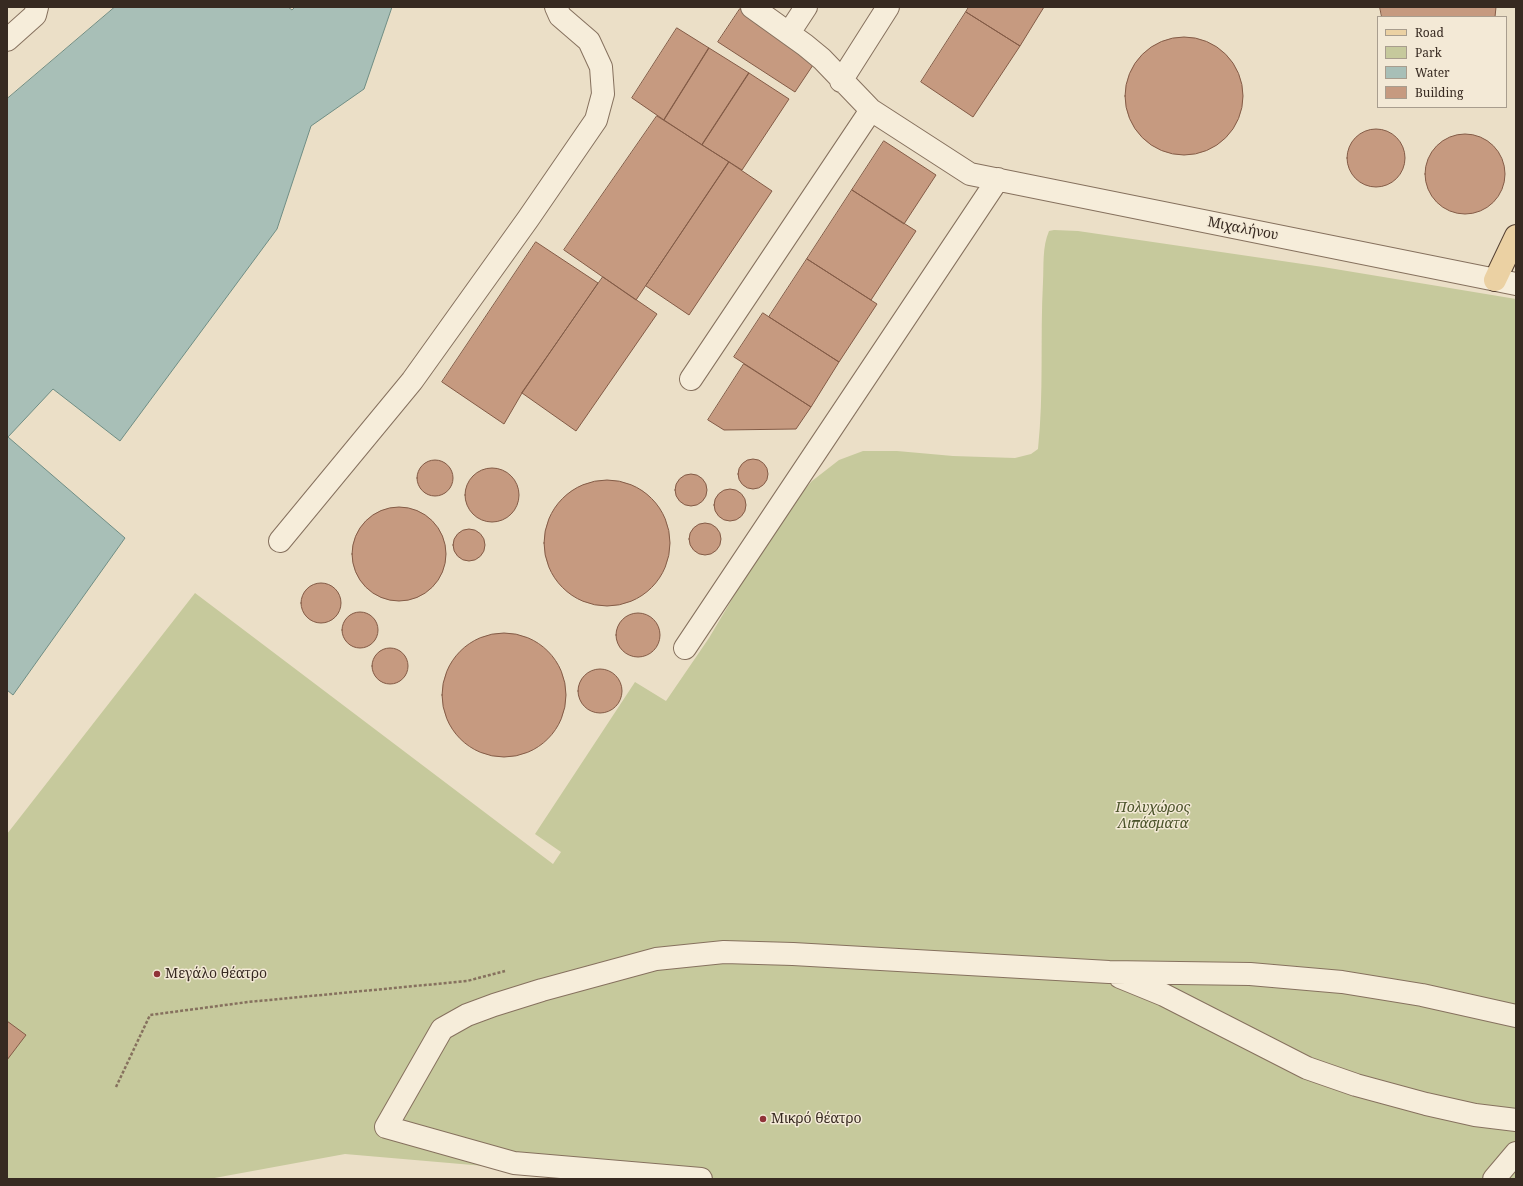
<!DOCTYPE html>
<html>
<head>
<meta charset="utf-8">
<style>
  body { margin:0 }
  #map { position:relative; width:1523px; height:1186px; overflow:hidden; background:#ebdfc7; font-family:"Noto Serif",serif }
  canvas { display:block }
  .frame { position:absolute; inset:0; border:8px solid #372a21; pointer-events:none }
  .legend { position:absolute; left:1377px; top:16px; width:130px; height:92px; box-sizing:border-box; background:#f3e9d6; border:1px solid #a89d8e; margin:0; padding:5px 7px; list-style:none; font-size:12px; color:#372a21 }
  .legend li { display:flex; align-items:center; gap:8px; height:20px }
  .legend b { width:20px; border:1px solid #a89d8e }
</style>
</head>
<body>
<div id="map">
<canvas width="1523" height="1186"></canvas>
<div class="frame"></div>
<ul class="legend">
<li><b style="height:5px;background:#ebd1a3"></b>Road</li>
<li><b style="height:11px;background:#c6c99c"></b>Park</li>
<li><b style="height:11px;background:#a8bfb7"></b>Water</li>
<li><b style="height:11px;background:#c69a80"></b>Building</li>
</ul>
</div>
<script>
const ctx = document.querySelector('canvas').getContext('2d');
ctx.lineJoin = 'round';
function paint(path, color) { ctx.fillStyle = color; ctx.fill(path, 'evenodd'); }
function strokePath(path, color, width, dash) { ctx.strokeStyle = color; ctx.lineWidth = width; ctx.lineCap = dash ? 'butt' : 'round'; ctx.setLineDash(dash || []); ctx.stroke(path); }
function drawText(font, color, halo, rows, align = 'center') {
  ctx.font = font + ' "Noto Serif",serif'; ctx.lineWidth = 3; ctx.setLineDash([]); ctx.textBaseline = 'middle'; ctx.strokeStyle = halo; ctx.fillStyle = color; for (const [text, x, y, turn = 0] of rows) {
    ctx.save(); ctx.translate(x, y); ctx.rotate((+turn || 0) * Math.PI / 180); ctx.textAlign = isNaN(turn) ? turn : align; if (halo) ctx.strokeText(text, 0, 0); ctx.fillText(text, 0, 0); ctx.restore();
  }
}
const green = new Path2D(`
  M1054 230 1078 231 1323 267 1516 299V1179H635L345 1154 209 1179H7V834L195 593 553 864 561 852 535 834 635 682 666 701 709 638 782 515 812 481 839 460 863 451H897L953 456 1015 458 1031 454 1038 449C1044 393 1040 338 1043 282 1044 266 1042 247 1049 231Z`);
const water = new Path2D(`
  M115 7H288L292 10 295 7H392L364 89 311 126 277 229 120 441 53 389 8 437 125 538 13 695 7 690V99Z`);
const building = new Path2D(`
  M969 7H1044L1020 46 966 12Z
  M1380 7H1496L1495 17H1382Z
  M740 9 817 59 795 92 718 42Z
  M966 12 1020 46 973 117 921 82Z
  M677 28 709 48 664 120 632 98Z
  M1125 96a59 59 0 1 1 118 0a59 59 0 1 1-118 0Z
  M709 48 749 73 702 145 664 120Z
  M749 73 789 99 742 170 702 145Z
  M657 116 729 162 636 300 564 250Z
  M1347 158a29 29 0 1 1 58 0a29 29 0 1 1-58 0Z
  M1425 174a40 40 0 1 1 80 0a40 40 0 1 1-80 0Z
  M884 141 936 175 904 224 852 190Z
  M729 162 772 191 689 315 646 286Z
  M852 190 916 231 871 300 807 259Z
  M536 242 598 283 522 393 504 424 442 382Z
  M807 259 877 304 839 362 769 317Z
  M603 277 657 314 576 431 522 393Z
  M763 313 839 362 811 407 734 357Z
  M744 364 811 407 796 429 724 430 708 420Z
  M738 474a15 15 0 1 1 30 0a15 15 0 1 1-30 0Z
  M417 478a18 18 0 1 1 36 0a18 18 0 1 1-36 0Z
  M465 495a27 27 0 1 1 54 0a27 27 0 1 1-54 0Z
  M675 490a16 16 0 1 1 32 0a16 16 0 1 1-32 0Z
  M544 543a63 63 0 1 1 126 0a63 63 0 1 1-126 0Z
  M714 505a16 16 0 1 1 32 0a16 16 0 1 1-32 0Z
  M352 554a47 47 0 1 1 94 0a47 47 0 1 1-94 0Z
  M689 539a16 16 0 1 1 32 0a16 16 0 1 1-32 0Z
  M453 545a16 16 0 1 1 32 0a16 16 0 1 1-32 0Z
  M301 603a20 20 0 1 1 40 0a20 20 0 1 1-40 0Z
  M342 630a18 18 0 1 1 36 0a18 18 0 1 1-36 0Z
  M616 635a22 22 0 1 1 44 0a22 22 0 1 1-44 0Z
  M442 695a62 62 0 1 1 124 0a62 62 0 1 1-124 0Z
  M372 666a18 18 0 1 1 36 0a18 18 0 1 1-36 0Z
  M578 691a22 22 0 1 1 44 0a22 22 0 1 1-44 0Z
  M7 1021 26 1035 7 1060Z`);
const path = new Path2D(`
  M116 1087 150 1015 248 1002 467 981 505 971`);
const minor = new Path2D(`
  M752 7 805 45 822 59 871 110 970 174 1516 284
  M789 33 806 7
  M7 40 35 15 37 7
  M841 81 888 7
  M691 379 871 110
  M280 541 412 381 528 219 596 120 603 94 601 67 589 41 560 16 556 7
  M685 648 998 179
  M1120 977 1164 995 1307 1068 1356 1085 1426 1104 1475 1115 1516 1120
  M701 1179 514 1163 386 1127 442 1029 467 1015 494 1005 542 990 656 959 724 952 793 954 1109 972 1250 974 1342 982 1422 995 1516 1016
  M1494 1179 1516 1153`);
const major = new Path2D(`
  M1495 280 1516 236`);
const markers = [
  [157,974,4,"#903338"],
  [763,1119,4,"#903338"]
];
const streetNames = [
  ["Μιχαλήνου",1243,229,11]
];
const parkNames = [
  ["Πολυχώρος",1153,808],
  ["Λιπάσματα",1153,824]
];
const poiNames = [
  ["Μεγάλο θέατρο",165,974],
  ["Μικρό θέατρο",771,1119]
];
paint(green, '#c6c99c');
paint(water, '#a8bfb7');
strokePath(water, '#6f8d84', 1);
paint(building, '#c69a80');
strokePath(building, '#835b46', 1);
strokePath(minor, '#86715e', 24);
strokePath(major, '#544032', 24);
strokePath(path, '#86715e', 2.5, [3, 2]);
strokePath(minor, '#f6edda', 22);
strokePath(major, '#ebd1a3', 22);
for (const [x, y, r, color] of markers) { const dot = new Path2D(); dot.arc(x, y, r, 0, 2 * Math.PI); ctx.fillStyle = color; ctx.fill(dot); strokePath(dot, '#f3e9d6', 1.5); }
drawText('14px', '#372a21', '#f3e9d6', streetNames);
drawText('italic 14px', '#4a5229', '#f3e9d6', parkNames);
drawText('14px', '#372a21', '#f3e9d6', poiNames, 'left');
</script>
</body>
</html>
